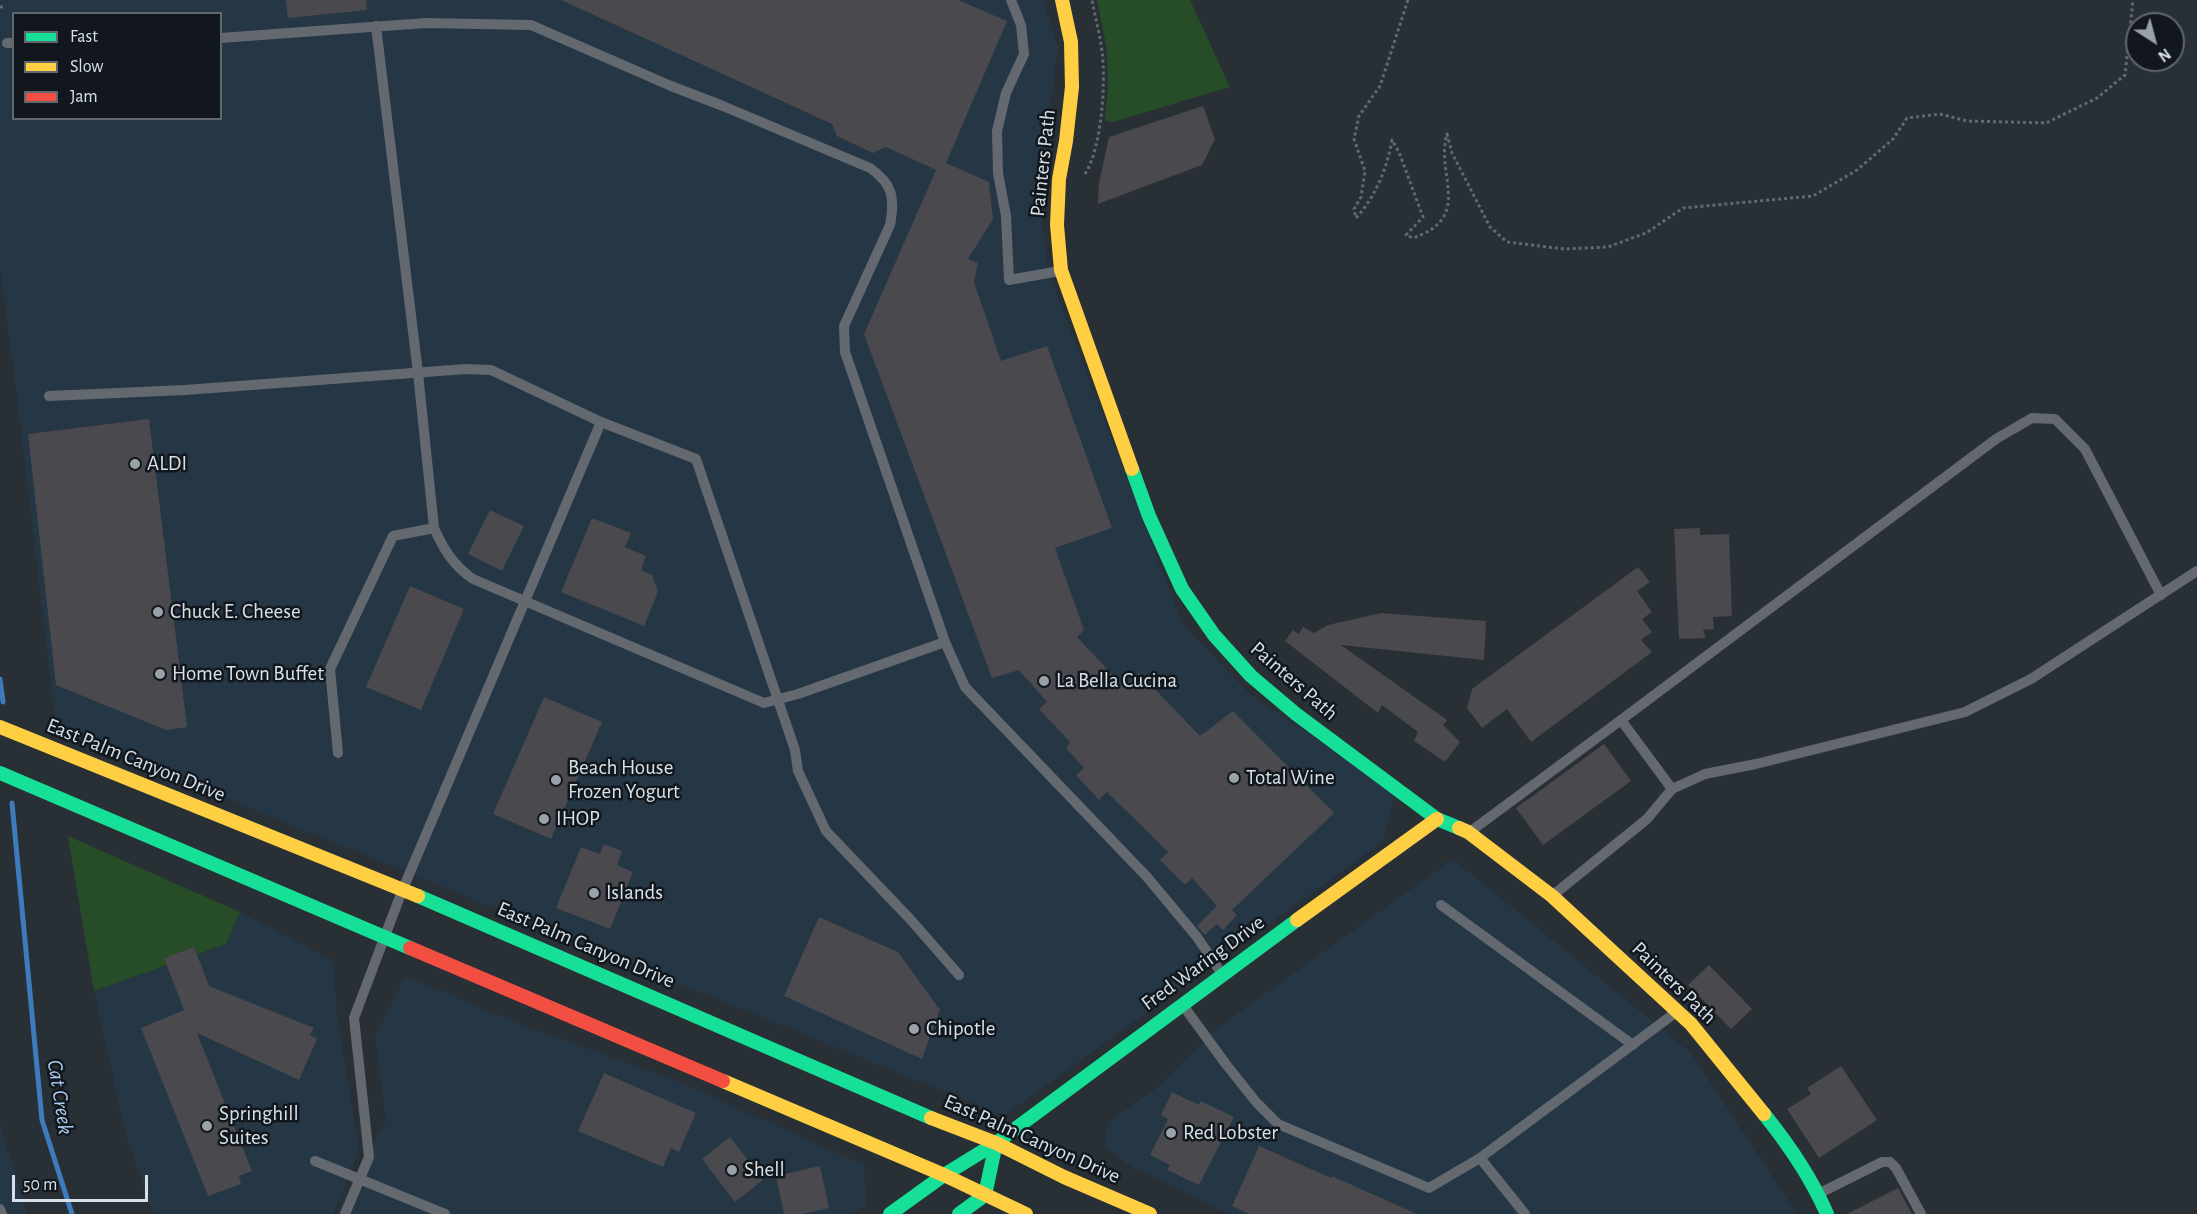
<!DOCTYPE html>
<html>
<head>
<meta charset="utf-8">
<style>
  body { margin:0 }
  #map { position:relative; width:2197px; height:1214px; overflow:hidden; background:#282f35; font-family:"Alegreya Sans",sans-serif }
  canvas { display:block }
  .legend { position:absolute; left:12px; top:12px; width:210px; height:108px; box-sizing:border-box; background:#11171c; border:2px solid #60676d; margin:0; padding:8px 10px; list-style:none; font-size:18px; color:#d7e0e7 }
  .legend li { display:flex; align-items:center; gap:12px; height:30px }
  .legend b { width:30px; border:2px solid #60676d }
  .north { position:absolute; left:2125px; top:12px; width:60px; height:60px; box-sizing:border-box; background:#11171c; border:2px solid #60676d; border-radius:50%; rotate:144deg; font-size:16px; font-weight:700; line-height:24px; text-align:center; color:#d7e0e7 }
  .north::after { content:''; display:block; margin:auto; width:21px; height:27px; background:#9aa2a9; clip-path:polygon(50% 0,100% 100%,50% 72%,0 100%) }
  .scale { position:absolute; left:12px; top:1175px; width:136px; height:27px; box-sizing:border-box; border:3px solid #d7e0e7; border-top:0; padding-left:8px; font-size:18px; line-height:21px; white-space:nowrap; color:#d7e0e7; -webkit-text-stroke:4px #11171c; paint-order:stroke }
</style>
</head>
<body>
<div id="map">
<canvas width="2197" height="1214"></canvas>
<ul class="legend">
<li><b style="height:8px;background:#16e098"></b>Fast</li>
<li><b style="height:8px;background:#ffcf43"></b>Slow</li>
<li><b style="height:8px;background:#f24e42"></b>Jam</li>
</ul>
<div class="north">N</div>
<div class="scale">50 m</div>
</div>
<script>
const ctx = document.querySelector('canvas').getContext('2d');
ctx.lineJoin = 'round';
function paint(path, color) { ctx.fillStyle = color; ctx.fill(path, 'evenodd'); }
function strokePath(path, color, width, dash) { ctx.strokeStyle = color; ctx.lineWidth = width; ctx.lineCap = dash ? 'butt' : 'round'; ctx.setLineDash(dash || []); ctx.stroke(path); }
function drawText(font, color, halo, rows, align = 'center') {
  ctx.font = font + ' "Alegreya Sans",sans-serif'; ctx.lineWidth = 5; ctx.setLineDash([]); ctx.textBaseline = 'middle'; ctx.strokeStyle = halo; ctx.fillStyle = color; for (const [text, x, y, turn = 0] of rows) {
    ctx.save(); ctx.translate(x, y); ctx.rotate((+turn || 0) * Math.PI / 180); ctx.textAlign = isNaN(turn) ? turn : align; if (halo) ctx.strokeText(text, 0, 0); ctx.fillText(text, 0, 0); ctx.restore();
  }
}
const built = new Path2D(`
  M0 0H1043L1058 47 1039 200 1049 274 1182 623 1250 694 1395 792 1384 841 1004 1116 56 729 17 396 0 268ZM14 14H220V118H14Z
  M1453 859 1690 1052 1797 1214H1228L1131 1167 1104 1145 1109 1121 1154 1090 1220 1026Z
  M240 912 333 961 337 1012 359 1151 333 1214H153L124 1127 94 991 226 944Z
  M405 976 525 1026 673 1079 864 1165 866 1205 853 1214H337L351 1182 386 1121 375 1038Z
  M0 1124 27 1214H0Z`);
const green = new Path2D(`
  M1097 0H1190L1230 87 1113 122 1105 121 1108 85 1107 50Z
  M68 836 240 912 226 944 94 991Z`);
const stream = new Path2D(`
  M0 679 3 702
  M12 803 42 1120 72 1214`);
const building = new Path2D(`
  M286 0H366L367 10 288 18Z
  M561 0H958L1007 21 946 163 989 182 993 219 968 259 978 263 974 282 1001 361 1047 346 1112 528 1055 548 1084 630 1077 637 1124 687 1139 673 1200 736 1233 711 1334 813 1232 910 1237 915 1223 930 1217 924 1205 935 1197 926 1217 906 1192 878 1185 885 1160 860 1168 852 1107 792 1099 800 1076 775 1084 768 1066 748 1070 742 1039 709 1047 702 1019 670 992 678 864 334 936 170 886 147 873 153 837 136 832 124Z
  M1203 106 1215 139 1202 165 1098 204 1099 183 1109 137Z
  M149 419 187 727 166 730 56 685 28 434Z
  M490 510 524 526 502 571 468 554Z
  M592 518 631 533 625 547 646 556 641 570 652 575 658 592 644 626 561 592Z
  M1700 528V535L1729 534 1732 616 1713 617 1714 629 1703 630 1706 638 1679 639 1674 529Z
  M1638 567 1650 582 1637 591 1652 612 1642 619 1652 632 1641 640 1652 652 1531 742 1507 709 1482 728 1467 708 1472 689Z
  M410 586 464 609 421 710 366 687Z
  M1381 613 1486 621 1484 660 1341 645 1447 720 1443 725 1460 742 1445 762 1414 741 1418 732 1382 705 1378 713 1285 641 1293 630 1299 634 1303 627 1314 633 1328 625Z
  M544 697 602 722 551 839 493 814Z
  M1604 744 1631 781 1543 845 1516 808Z
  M604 844 622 851 617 865 633 872 610 929 556 908 581 847 600 854Z
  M819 917 898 952 940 1010 922 1059 784 996Z
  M194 947 209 986 314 1028 310 1035 317 1039 299 1080 197 1033 252 1171 239 1176 241 1184 208 1196 141 1028 184 1010 164 958Z
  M1709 965 1752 1009 1731 1029 1688 985Z
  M1841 1066 1877 1120 1819 1158 1787 1109 1811 1094 1807 1088Z
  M604 1073 696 1113 679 1152 671 1148 663 1167 578 1131Z
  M1172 1092 1199 1105 1201 1101 1234 1117 1199 1185 1167 1170 1170 1165 1150 1155 1168 1119 1161 1115Z
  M730 1137 763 1180 735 1202 702 1159Z
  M1259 1146 1331 1178 1332 1176 1417 1214H1249L1232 1206Z
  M820 1166 829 1208 802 1214H784L776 1176Z
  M1898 1188 1912 1214H1847Z`);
const path = new Path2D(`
  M1408 0 1380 86 1359 116 1354 139 1365 171 1361 197 1354 209 1356 218C1376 196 1387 168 1392 140L1399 152 1423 217 1406 235 1413 238C1474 217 1435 175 1447 134L1452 153 1490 227 1507 242 1564 249 1608 247 1646 233 1683 208 1813 196 1857 170 1893 139 1907 118 1940 114 1967 121 2046 123 2097 98 2125 75 2133 0
  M0 7H3
  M1085 174C1102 147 1106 83 1102 51 1100 34 1095 17 1092 0`);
const lane = new Path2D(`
  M1011 0 1021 25 1024 54 1006 93 997 131 998 173 1006 216 1009 280 1060 271
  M376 26 418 373 434 528C444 550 453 565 473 579L764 703 798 694 945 642
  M220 38 426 23 531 25 671 86 723 106 870 168C893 184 895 198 890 225L844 326 845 352 945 642 965 687 1147 877 1197 937 1222 974
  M7 43H14
  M49 396 185 390 466 369 491 370 601 422 696 459 795 750 798 771 826 831 910 919 959 975
  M1621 720 1996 439 2032 418 2055 419 2085 449 2161 595
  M338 753 330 669 393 536 434 528
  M1672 789 1705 774 1756 764 1965 712 2031 679 2197 571
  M1471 831 1621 720 1672 789 1647 819 1552 896
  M1441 905 1633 1045
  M1182 1004 1225 1063 1256 1102 1278 1124 1429 1188 1480 1158 1675 1013
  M1480 1158 1525 1214
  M315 1161 445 1214
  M1818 1194 1882 1162H1890L1896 1168 1921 1214
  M0 1209 2 1214
  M345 1214 369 1157 354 1018 402 891 601 422`);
const fast = new Path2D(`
  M1132 469 1149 516 1182 589 1214 635 1251 676 1296 714 1437 819 1459 828
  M0 773 410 948
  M418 896 931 1118
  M1764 1114C1789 1145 1811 1177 1827 1214
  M890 1214 944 1175 996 1143 1297 920
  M959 1214 985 1195 996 1143`);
const slow = new Path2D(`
  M1062 0 1071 42 1072 87 1066 141 1059 179 1057 225 1061 270 1132 469
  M0 727 418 896
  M1459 828 1468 832 1552 896 1691 1024 1764 1114
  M1297 920 1437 819
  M723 1081 944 1175 1026 1214
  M931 1118 996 1143 1064 1177 1150 1214`);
const jam = new Path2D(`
  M410 948 723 1081`);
const markers = [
  [135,464,6,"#9aa2a9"],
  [158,612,6,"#9aa2a9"],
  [160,674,6,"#9aa2a9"],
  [1044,681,6,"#9aa2a9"],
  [1234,778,6,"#9aa2a9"],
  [556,780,6,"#9aa2a9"],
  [544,819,6,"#9aa2a9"],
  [594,893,6,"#9aa2a9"],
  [914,1029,6,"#9aa2a9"],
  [207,1126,6,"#9aa2a9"],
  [1171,1133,6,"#9aa2a9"],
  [732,1170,6,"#9aa2a9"]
];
const streetNames = [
  ["Painters Path",1043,163,-84],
  ["Painters Path",1294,681,41],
  ["East Palm Canyon Drive",136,760,22],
  ["East Palm Canyon Drive",586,945,23],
  ["Fred Waring Drive",1203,963,-36],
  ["Painters Path",1674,983,44],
  ["East Palm Canyon Drive",1032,1139,24]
];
const poiNames = [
  ["ALDI",147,464],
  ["Chuck E. Cheese",170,612],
  ["Home Town Buffet",172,674],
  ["La Bella Cucina",1056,681],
  ["Beach House",568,768],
  ["Frozen Yogurt",568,792],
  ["Total Wine",1246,778],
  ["IHOP",556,819],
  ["Islands",606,893],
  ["Chipotle",926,1029],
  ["Springhill",219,1114],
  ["Suites",219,1138],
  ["Red Lobster",1183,1133],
  ["Shell",744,1170]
];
const waterNames = [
  ["Cat Creek",60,1097,81]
];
paint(built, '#253645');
paint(green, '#264c28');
strokePath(stream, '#3e7bbd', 5);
paint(building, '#49494e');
strokePath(path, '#64696d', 3, [3, 3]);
strokePath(lane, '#63696e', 10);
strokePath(fast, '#16e098', 14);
strokePath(slow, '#ffcf43', 14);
strokePath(jam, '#f24e42', 14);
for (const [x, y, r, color] of markers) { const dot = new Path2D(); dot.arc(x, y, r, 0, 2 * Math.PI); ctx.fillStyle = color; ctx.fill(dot); strokePath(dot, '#11171c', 2); }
drawText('21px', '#d7e0e7', '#11171c', streetNames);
drawText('21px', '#d7e0e7', '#11171c', poiNames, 'left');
drawText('italic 22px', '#acccf2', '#11171c', waterNames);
</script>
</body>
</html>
